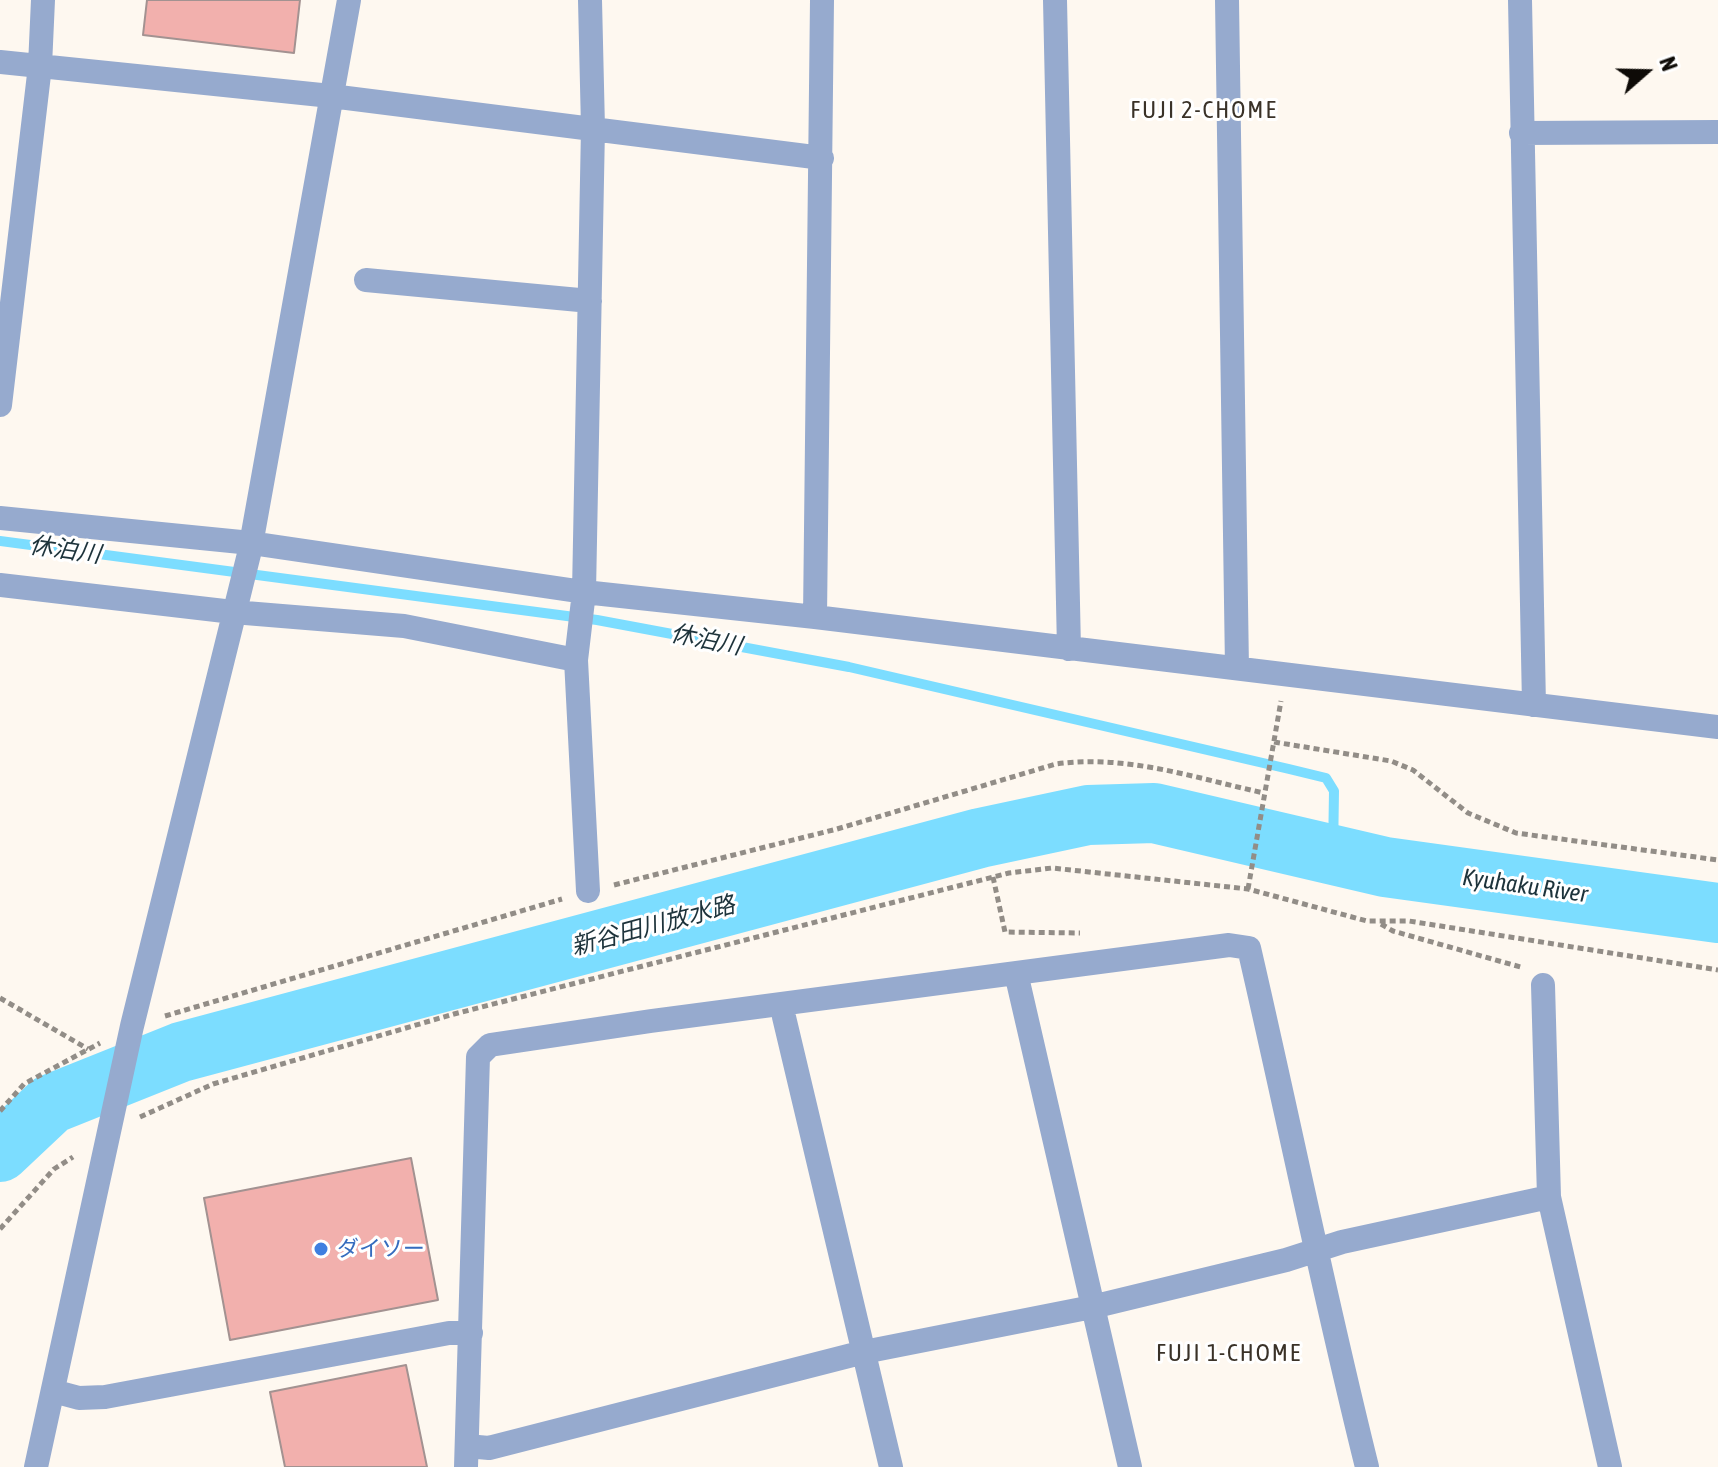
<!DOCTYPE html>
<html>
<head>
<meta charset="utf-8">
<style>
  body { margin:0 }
  #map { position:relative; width:1718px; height:1467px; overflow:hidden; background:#fef8f0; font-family:"Asap Condensed",sans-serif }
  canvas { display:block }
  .north { position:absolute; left:1606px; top:32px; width:80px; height:80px; -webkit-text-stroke:6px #fff; paint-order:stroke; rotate:70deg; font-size:22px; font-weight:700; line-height:32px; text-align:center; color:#0e0b07 }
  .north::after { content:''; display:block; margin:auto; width:28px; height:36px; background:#0e0b07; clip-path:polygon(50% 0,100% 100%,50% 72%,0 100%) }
</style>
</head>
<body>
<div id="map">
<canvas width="1718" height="1467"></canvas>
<div class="north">N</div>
</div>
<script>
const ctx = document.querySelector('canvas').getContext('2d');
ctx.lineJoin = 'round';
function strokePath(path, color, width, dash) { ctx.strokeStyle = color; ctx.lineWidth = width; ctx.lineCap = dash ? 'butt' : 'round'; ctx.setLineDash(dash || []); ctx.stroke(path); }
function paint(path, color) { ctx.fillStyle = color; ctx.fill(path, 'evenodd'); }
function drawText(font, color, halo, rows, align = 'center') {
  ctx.font = font + ' "Asap Condensed","Noto Sans JP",sans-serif'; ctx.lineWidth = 6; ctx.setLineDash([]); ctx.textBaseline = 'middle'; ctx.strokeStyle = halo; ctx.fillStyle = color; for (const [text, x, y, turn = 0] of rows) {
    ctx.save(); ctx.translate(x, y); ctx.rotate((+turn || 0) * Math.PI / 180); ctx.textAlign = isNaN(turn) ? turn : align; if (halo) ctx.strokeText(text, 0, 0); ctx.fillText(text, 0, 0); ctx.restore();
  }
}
const stream = new Path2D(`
  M0 541 597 620 849 667 1289 769 1326 778 1334 791 1333 855`);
const river = new Path2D(`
  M0 1152 51 1104 181 1052 980 838 1088 815 1154 813 1385 867 1718 913`);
const building = new Path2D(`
  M147 0H300L294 53 143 35Z
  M411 1158 438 1300 230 1340 204 1198Z
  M406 1365 427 1467H285L270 1392Z`);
const path = new Path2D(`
  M1274 742 1391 761 1413 770 1468 813 1516 833 1718 860
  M993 877 1005 932 1080 933
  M614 885 837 829 1056 764C1126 754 1195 778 1264 793
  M1248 889 1281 701
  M1381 924 1393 931 1524 968
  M0 998 88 1049
  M165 1016 562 899
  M0 1111 24 1084 100 1043
  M140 1117 213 1084 454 1014 1009 873 1052 868 1248 889 1367 921H1409L1718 970
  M0 1229 54 1169 73 1157`);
const minor = new Path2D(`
  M1055 0 1069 649
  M1227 0 1237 668
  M1520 0 1534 705
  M0 62 331 96 822 158
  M1521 133 1718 132
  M366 280 590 301
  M0 405 40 66 43 0
  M0 518 251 543 584 592 815 617 1718 727
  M0 585 233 612 404 626 576 660
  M815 617 822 0
  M588 891 576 660 584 592 593 128 590 0
  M1016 973 1130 1467
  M1543 985 1549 1197
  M784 1017 891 1467
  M53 1391 79 1398 105 1397 449 1333H471
  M467 1446 489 1448 864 1352 1092 1307 1286 1260 1342 1242 1549 1197 1610 1467
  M36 1467 132 1026 250 550 349 0
  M466 1467 478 1057 490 1045 651 1021 1229 945 1249 948C1289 1121 1324 1295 1367 1467`);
const markers = [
  [321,1249,8,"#3f7fe0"]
];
const shopNames = [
  ["ダイソー",337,1249]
];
const neighbourhoodNames = [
  ["FUJI 2-CHOME",1204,110],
  ["FUJI 1-CHOME",1229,1353]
];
const waterNames = [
  ["休泊川",65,550,8],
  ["休泊川",706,640,11],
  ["Kyuhaku River",1525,886,8],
  ["新谷田川放水路",653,926,-15]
];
strokePath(stream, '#7cddff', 10);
strokePath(river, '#7cddff', 60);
paint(building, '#f2b0ad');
strokePath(building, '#a39291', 2);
strokePath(path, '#928d87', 5, [6, 4]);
strokePath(minor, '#96aace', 24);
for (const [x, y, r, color] of markers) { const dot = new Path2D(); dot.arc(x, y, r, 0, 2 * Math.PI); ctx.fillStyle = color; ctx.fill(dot); strokePath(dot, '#fff', 3); }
drawText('22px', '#366cbe', '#fff', shopNames, 'left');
ctx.letterSpacing = '2px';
drawText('24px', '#3a3228', '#fff', neighbourhoodNames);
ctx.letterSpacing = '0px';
drawText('italic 24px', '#1d333b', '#fff', waterNames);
</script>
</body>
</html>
